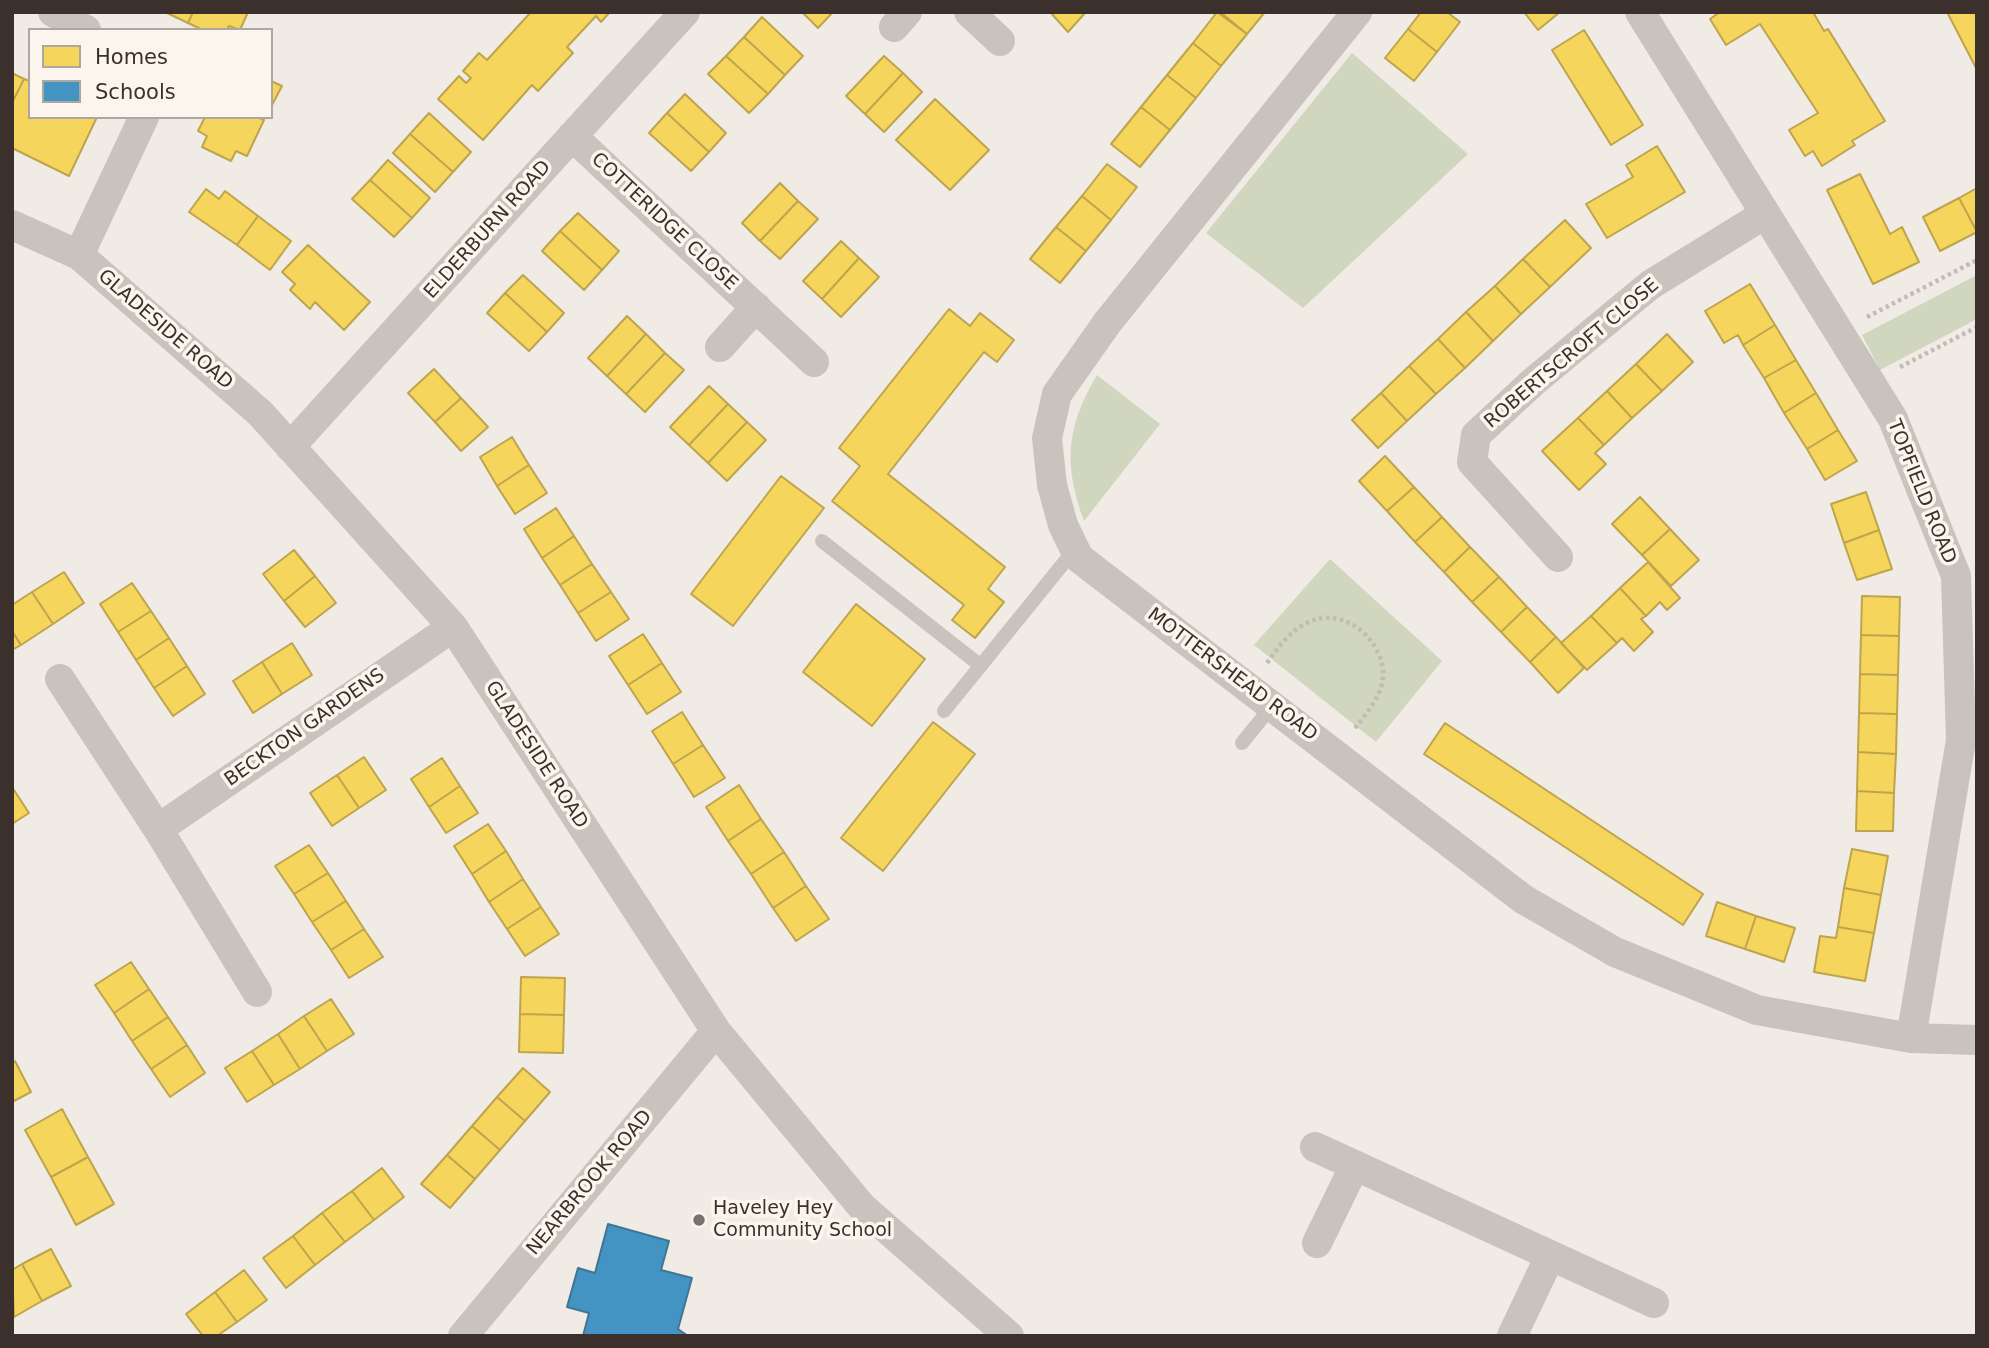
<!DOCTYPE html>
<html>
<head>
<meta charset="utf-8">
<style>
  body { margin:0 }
  #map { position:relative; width:1989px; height:1348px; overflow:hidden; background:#f0ebe5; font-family:"DejaVu Sans",sans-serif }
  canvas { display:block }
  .frame { position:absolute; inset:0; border:14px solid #3b302b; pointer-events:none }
  .legend { position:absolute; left:28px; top:28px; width:245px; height:91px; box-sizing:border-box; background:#fbf5ee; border:2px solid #aea6a0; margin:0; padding:9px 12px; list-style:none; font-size:21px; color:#3b302b }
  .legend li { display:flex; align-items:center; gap:14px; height:35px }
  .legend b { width:35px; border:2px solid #aea6a0 }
</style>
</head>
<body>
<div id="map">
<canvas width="1989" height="1348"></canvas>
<div class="frame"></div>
<ul class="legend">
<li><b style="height:19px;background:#f6d55c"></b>Homes</li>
<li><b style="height:19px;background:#4393c3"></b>Schools</li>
</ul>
</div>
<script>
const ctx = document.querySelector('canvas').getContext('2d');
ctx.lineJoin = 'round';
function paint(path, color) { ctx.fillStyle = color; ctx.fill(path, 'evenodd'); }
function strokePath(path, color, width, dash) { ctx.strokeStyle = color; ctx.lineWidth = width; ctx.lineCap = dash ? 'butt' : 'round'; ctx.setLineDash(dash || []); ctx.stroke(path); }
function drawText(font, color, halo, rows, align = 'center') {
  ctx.font = font + ' "DejaVu Sans",sans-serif'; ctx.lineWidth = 7; ctx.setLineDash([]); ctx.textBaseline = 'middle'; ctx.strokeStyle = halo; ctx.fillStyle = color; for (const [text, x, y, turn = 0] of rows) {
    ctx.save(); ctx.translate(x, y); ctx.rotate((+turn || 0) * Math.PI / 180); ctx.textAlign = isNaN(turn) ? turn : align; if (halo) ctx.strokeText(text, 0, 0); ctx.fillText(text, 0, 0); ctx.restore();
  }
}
const green = new Path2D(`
  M1352 53 1468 154 1303 308 1206 233Z
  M1977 275V319L1880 370 1862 335Z
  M1097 375 1160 424 1084 521C1063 463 1066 428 1097 375Z
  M1330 559 1442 661 1376 742 1254 645Z`);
const homes = new Path2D(`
  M165 12H193L188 23Z
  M193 12H248L240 30 229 26 227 30H203L188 23Z
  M531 12H610L601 22 596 16 567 47 573 53 538 91 532 85 483 140 438 99 459 76 466 83 471 78 463 71 479 53 487 60Z
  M802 12H833L818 28Z
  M1050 12H1086L1068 32Z
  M1217 12 1247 34 1221 66 1193 43Z
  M1220 12H1265L1247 34Z
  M1421 12H1447L1460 22 1437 52 1408 29Z
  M1524 12H1560L1538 30Z
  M1720 12H1813L1824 31 1828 29 1885 121 1852 141 1855 145 1822 166 1813 151 1805 156 1789 130 1818 113 1760 24 1726 45 1710 19Z
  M1947 12H1977V68H1976Z
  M762 17 803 56 785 75 744 37Z
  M1408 29 1437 52 1414 81 1385 58Z
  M1584 30 1643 125 1611 145 1552 50Z
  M744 37 785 75 768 94 726 56Z
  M1193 43 1221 66 1196 98 1167 75Z
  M726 56 768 94 749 113 708 74Z
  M884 56 903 73 865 114 846 96Z
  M12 73 24 79 12 103Z
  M903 73 922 92 884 132 865 114Z
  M1167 75 1196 98 1170 130 1141 107Z
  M24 79 30 81V117H97L69 176 12 148V103Z
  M271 81 282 86 271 107Z
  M685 94 726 133 709 152 667 113Z
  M935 99 989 150 950 190 896 140Z
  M1141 107 1170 130 1140 167 1111 144Z
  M429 113 471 152 453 172 410 134Z
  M667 113 709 152 691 171 649 133Z
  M205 117H258L264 120 247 156 236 151 231 161 202 147 207 136 198 131Z
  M410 134 453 172 435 192 393 153Z
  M1657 146 1685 192 1607 238 1586 204 1633 177 1626 165Z
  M388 160 430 198 412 218 370 180Z
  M1107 164 1137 187 1111 220 1082 196Z
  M1860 174 1890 234 1902 227 1919 262 1873 284 1827 190Z
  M370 180 412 218 394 237 352 199Z
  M780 183 798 201 760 241 742 223Z
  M1977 188V232L1959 198Z
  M206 189 219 199 225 191 258 216 237 245 189 212Z
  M1082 196 1111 220 1086 251 1056 227Z
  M1959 198 1977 232 1940 251 1923 217Z
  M798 201 818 219 780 259 760 241Z
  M578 213 619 251 602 270 560 231Z
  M258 216 291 241 270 270 237 245Z
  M1565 220 1591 248 1550 287 1523 259Z
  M1056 227 1086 251 1060 283 1030 259Z
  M560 231 602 270 584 290 542 251Z
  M841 241 859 258 822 299 803 281Z
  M308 245 370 302 344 330 315 302 310 309 290 290 295 284 282 272Z
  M859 258 879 277 841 317 822 299Z
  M1523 259 1550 287 1521 314 1495 286Z
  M523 275 564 313 547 332 505 293Z
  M1750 284 1775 325 1743 345 1738 335 1724 343 1705 311Z
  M1495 286 1521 314 1493 341 1466 312Z
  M505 293 547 332 529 351 487 313Z
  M949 309 970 326 980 313 1014 340 997 362 984 352 888 474 1005 567 988 589 1004 602 975 638 952 620 964 605 832 501 860 466 839 448Z
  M1466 312 1493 341 1465 368 1438 339Z
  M627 316 646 334 607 376 588 358Z
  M1775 325 1796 360 1764 378 1743 345Z
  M646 334 665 353 626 394 607 376Z
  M1667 334 1693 362 1662 391 1636 364Z
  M1438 339 1465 368 1436 394 1409 366Z
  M665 353 684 370 645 412 626 394Z
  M1796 360 1816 393 1784 413 1764 378Z
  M1636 364 1662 391 1632 418 1607 391Z
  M1409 366 1436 394 1407 421 1381 393Z
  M434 369 461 398 435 422 408 393Z
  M709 386 728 404 689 445 670 427Z
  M1607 391 1632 418 1604 445 1578 418Z
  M1381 393 1407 421 1378 448 1352 420Z
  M1816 393 1838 430 1807 449 1784 413Z
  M461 398 488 427 461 451 435 422Z
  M728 404 747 422 708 463 689 445Z
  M1578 418 1604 445 1595 453 1606 464 1579 490 1542 451Z
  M747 422 766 440 727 481 708 463Z
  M1838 430 1857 461 1825 480 1807 449Z
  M512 437 529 465 497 486 480 457Z
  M1385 456 1414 487 1387 511 1359 481Z
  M529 465 547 493 515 514 497 486Z
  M781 476 824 508 733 626 691 594Z
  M1414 487 1442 517 1415 542 1387 511Z
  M1866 492 1879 530 1844 543 1831 504Z
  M1640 497 1670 529 1642 555 1612 524Z
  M556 508 574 536 542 558 524 529Z
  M1442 517 1470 547 1444 572 1415 542Z
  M1670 529 1699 560 1671 586 1642 555Z
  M1879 530 1892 569 1857 580 1844 543Z
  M574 536 592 564 560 585 542 558Z
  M1470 547 1499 577 1472 602 1444 572Z
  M294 550 315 576 284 601 263 574Z
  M1648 562 1680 598 1667 610 1660 602 1646 616 1620 588Z
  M592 564 611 592 578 613 560 585Z
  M64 572 84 603 53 624 32 592Z
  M315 576 336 603 305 627 284 601Z
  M1499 577 1527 607 1501 632 1472 602Z
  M132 583 151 611 118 632 100 604Z
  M1620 588 1646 616 1641 619 1653 632 1634 651 1622 638 1617 643 1591 616Z
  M32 592 53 624 21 645 12 631V605Z
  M611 592 629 619 596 641 578 613Z
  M1862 596 1900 597 1899 636 1861 635Z
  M856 604 925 659 872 726 803 672Z
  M1527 607 1556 637 1530 662 1501 632Z
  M151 611 169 638 136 660 118 632Z
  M1591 616 1617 643 1587 670 1561 643Z
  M12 631 21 645 12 650Z
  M643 634 662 663 628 685 609 656Z
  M1861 635 1899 636 1898 675 1860 674Z
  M1556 637 1584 668 1558 693 1530 662Z
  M169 638 187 666 154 688 136 660Z
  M292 643 312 675 282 694 262 662Z
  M262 662 282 694 253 713 233 681Z
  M662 663 681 692 647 714 628 685Z
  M187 666 205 694 173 716 154 688Z
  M1860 674 1898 675 1897 714 1859 713Z
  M682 712 703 745 673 764 652 731Z
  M1859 713 1897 714 1896 754 1858 752Z
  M933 722 975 754 883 871 841 838Z
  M1445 723 1703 894 1683 925 1424 754Z
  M703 745 725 778 694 797 673 764Z
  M1858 752 1896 754 1894 793 1857 791Z
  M364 757 386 790 359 808 337 775Z
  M442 758 460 786 429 807 411 779Z
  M337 775 359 808 332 826 310 793Z
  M739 785 761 819 728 841 706 807Z
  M460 786 478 813 446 833 429 807Z
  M12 787 29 813 12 824Z
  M1857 791 1894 793 1893 831H1856Z
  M761 819 784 852 751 874 728 841Z
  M488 824 506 851 472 874 454 846Z
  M309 845 328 873 294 894 275 866Z
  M1852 849 1888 856 1881 895 1844 888Z
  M506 851 523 879 489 902 472 874Z
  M784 852 806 886 773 908 751 874Z
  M328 873 346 901 312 922 294 894Z
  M523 879 541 907 507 929 489 902Z
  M806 886 829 919 796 941 773 908Z
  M1844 888 1881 895 1874 933 1838 927Z
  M346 901 364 929 331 950 312 922Z
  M1717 902 1756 916 1745 949 1706 936Z
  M541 907 559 934 525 956 507 929Z
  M1756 916 1795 928 1784 962 1745 949Z
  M1838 927 1874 933 1865 981 1814 972 1820 936 1836 938Z
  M364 929 383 957 349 978 331 950Z
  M131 962 149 989 114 1013 95 985Z
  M521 977 565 978 564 1015 520 1014Z
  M149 989 168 1017 132 1041 114 1013Z
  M331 999 354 1034 327 1051 304 1016Z
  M520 1014 564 1015 563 1053 519 1052Z
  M304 1016 327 1051 300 1069 278 1034Z
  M168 1017 187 1045 151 1069 132 1041Z
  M278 1034 300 1069 274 1085 252 1051Z
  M187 1045 205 1073 170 1097 151 1069Z
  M252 1051 274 1085 247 1102 225 1068Z
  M15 1061 31 1092 12 1102V1063Z
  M523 1068 550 1092 525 1121 497 1097Z
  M497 1097 525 1121 500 1150 472 1126Z
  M62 1109 88 1157 51 1177 25 1130Z
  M472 1126 500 1150 475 1179 447 1155Z
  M447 1155 475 1179 450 1208 421 1184Z
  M88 1157 114 1204 76 1225 51 1177Z
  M382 1168 404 1197 374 1220 352 1191Z
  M352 1191 374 1220 345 1242 322 1213Z
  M322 1213 345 1242 315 1265 293 1236Z
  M293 1236 315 1265 286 1288 263 1258Z
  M51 1249 71 1286 42 1301 22 1264Z
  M22 1264 42 1301 14 1317 12 1270Z
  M244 1270 267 1300 237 1322 215 1292Z
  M215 1292 237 1322 217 1336H203L186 1314Z`);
const schools = new Path2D(`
  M608 1224 669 1241 661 1270 692 1278 678 1329 688 1336H583L589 1313 567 1307 578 1268 595 1273Z`);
const path = new Path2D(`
  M1867 317 1977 260
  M1900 367 1977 327
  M1267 663C1278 648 1288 633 1305 624 1339 604 1380 635 1383 671 1385 692 1367 713 1355 728`);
const service = new Path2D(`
  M822 541 981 666
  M944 711 1075 549
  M1242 743 1272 706`);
const minor = new Path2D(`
  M53 12 86 30
  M969 12 1000 41
  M1357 12 1107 323 1057 394 1047 438 1052 485 1063 525 1079 558 1523 899 1615 952 1757 1010 1911 1038 1977 1040
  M1640 12 1893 419 1956 576 1961 740 1911 1038
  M894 27 907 12
  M572 136 814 362
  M12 225 79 255 260 413 453 627 716 1031 862 1207 1009 1336
  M79 255 144 117
  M720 347 756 307
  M290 447 685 12
  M1558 557 1472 462 1476 435 1533 382 1650 285 1765 214
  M60 679 158 829 257 992
  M158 829 453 627
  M1315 1147 1654 1303
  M1317 1243 1355 1165
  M463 1336 716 1031
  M1512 1336 1550 1256`);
const markers = [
  [699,1220,7,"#7a716c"]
];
const streetNames = [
  ["COTTERIDGE CLOSE",664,222,43],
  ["ELDERBURN ROAD",488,230,-48],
  ["GLADESIDE ROAD",165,330,41],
  ["ROBERTSCROFT CLOSE",1572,354,-40],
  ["TOPFIELD ROAD",1921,492,68],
  ["MOTTERSHEAD ROAD",1232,675,37],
  ["BECKTON GARDENS",305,728,-35],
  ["GLADESIDE ROAD",536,755,57],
  ["NEARBROOK ROAD",590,1183,-50]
];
const poiNames = [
  ["Haveley Hey",713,1209],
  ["Community School",713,1231]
];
paint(green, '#d1d6bf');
paint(homes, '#f6d55c');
strokePath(homes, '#bea44d', 2);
paint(schools, '#4393c3');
strokePath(schools, '#417595', 2);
strokePath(path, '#c2bbb6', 4.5, [3.5, 3.5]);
strokePath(service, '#c9c3be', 14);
strokePath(minor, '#c9c3be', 30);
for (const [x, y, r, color] of markers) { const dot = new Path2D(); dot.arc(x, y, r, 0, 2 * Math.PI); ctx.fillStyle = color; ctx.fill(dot); strokePath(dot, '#fbf5ee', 2.5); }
drawText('19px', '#3b302b', '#fbf5ee', streetNames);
drawText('19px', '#3b302b', '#fbf5ee', poiNames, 'left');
</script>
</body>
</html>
